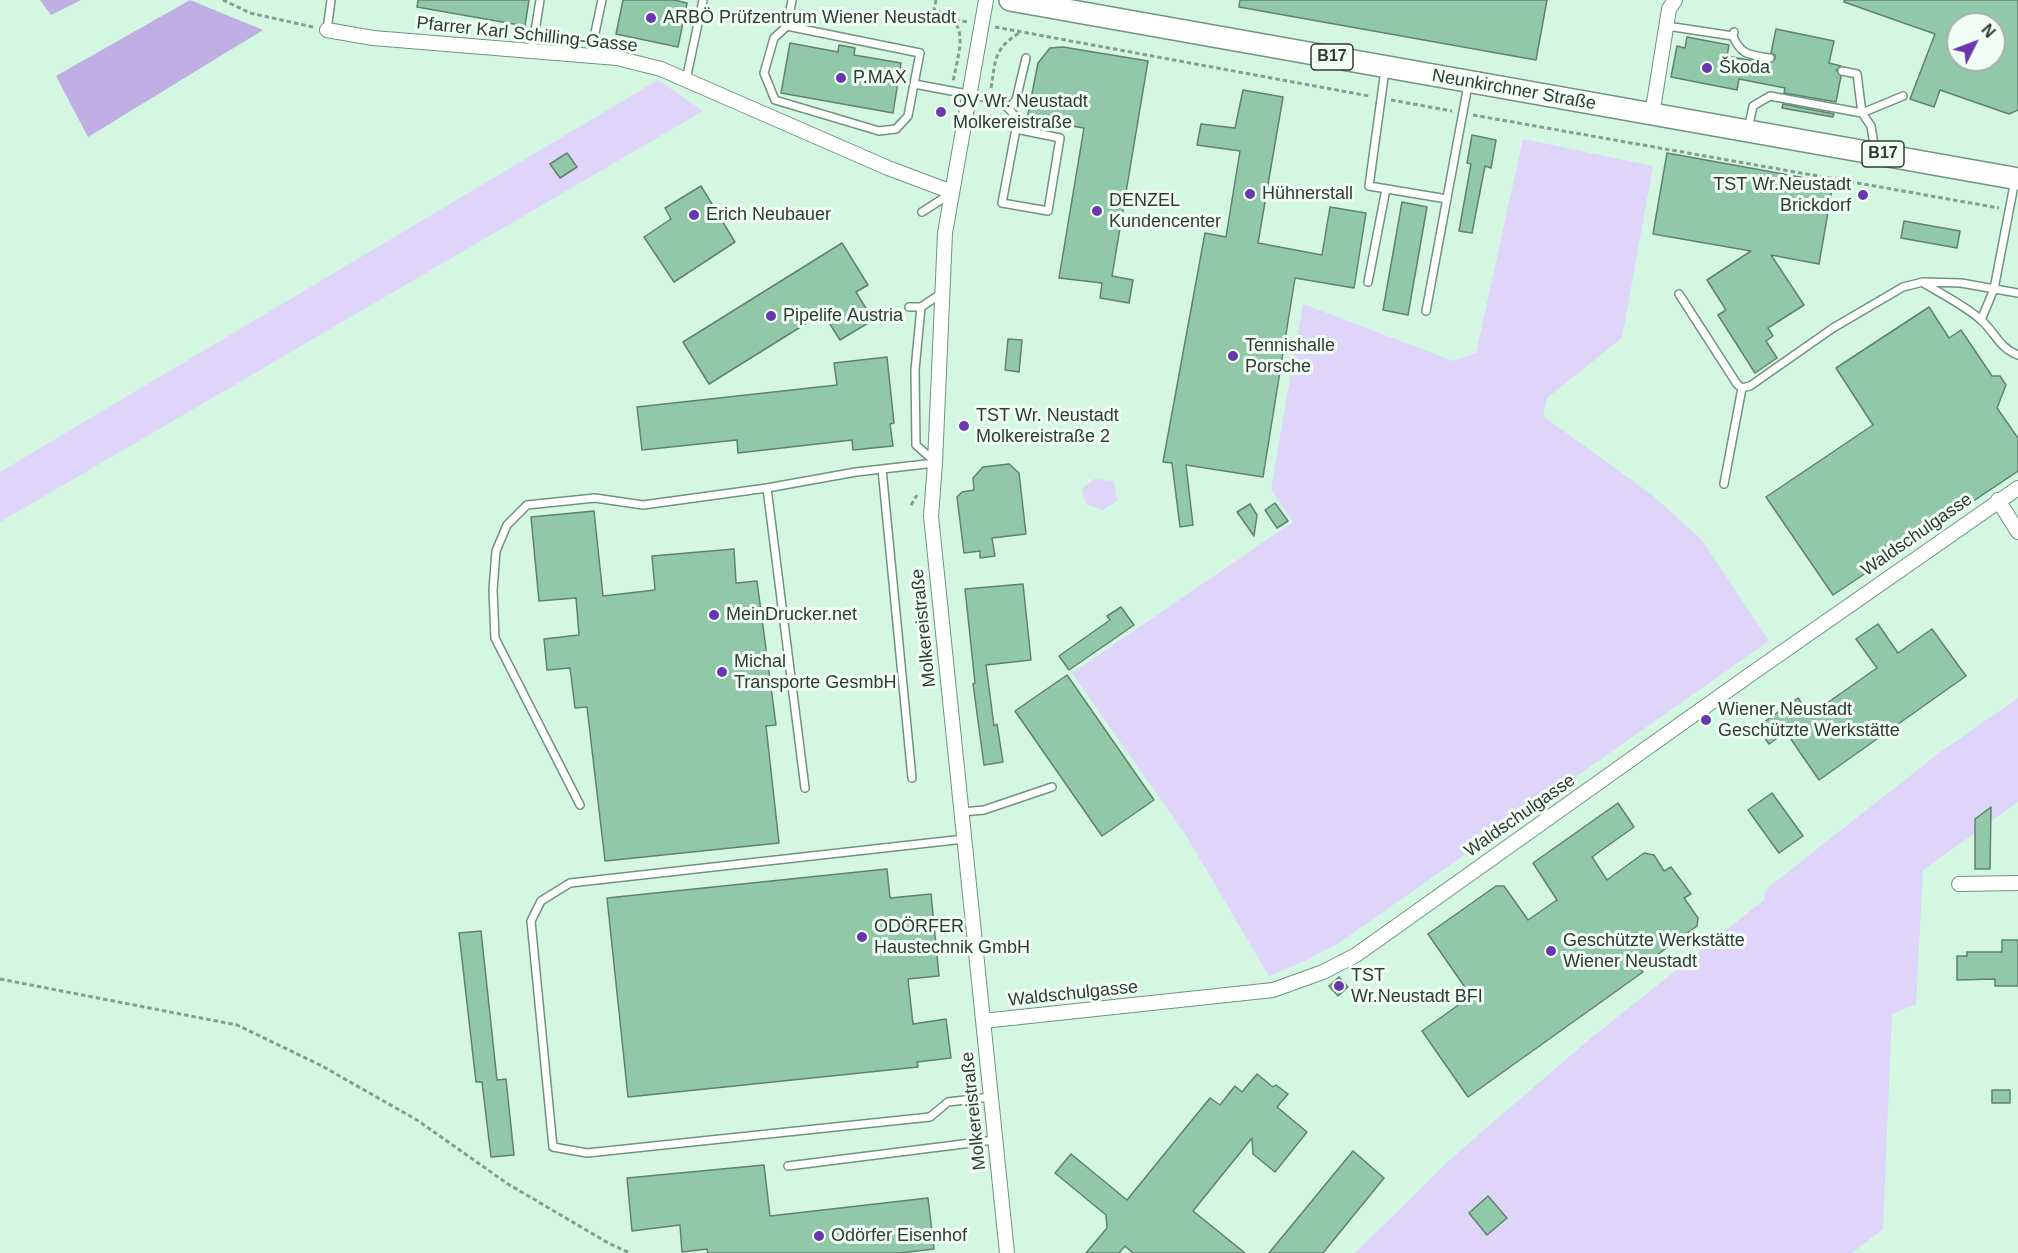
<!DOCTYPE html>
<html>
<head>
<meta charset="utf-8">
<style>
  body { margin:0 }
  #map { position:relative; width:2018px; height:1253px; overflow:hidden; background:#d3f7e1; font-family:Arial,sans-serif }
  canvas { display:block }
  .north { position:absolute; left:1946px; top:12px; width:60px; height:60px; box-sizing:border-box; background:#f0fef5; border:2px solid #a2b0a7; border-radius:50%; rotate:48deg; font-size:16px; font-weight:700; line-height:24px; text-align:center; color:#2e3c33 }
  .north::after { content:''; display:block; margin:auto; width:21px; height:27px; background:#6a37ae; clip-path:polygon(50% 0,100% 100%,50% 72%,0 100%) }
</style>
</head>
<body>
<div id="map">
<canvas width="2018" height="1253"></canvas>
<div class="north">N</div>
</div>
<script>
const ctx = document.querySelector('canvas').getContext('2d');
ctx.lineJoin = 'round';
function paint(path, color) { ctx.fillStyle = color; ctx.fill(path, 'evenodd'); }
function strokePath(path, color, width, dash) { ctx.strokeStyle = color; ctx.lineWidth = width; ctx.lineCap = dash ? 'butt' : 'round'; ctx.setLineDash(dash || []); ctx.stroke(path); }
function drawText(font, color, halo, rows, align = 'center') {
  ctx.font = font + ' Arial,sans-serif'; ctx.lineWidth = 6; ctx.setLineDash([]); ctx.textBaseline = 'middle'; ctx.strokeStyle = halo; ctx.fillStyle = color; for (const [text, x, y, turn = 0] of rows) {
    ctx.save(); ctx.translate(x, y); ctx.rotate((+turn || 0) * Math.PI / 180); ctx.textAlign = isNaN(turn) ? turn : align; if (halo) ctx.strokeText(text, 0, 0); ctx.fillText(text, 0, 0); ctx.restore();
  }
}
const green = new Path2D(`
  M658 80 703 111 0 522V472Z
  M1523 139 1653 166 1622 338 1547 398 1543 416 1652 495 1702 540 1769 641 1339 943 1305 961 1269 976 1187 837 1072 673 1293 522 1271 489 1303 304 1453 361 1476 353Z
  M1094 479 1114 481 1117 501 1103 510 1086 504 1082 489Z
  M2018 698V802L1923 870 1916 1004 1892 1014 1883 1229 1852 1253H1355L1453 1157 1585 1043 1764 900 1765 890 1939 753Z`);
const forest = new Path2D(`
  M40 0H81L51 15Z
  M190 0 263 30 88 137 56 76Z`);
const building = new Path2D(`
  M418 0H529L525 26 417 7Z
  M623 0H674L687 3 678 47 616 34Z
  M1240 0H1547L1536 60 1239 7Z
  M1844 0H2018V110L2009 114 1940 90 1934 107 1910 99 1935 34 1844 2ZM1958 24H1994V60H1958Z
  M1776 29 1834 41 1829 63 1841 66 1836 70 1841 76 1836 102 1784 93 1785 88 1739 79 1737 90 1671 77 1677 46 1685 48 1687 37 1729 45 1727 56 1769 64 1775 59V55L1771 53Z
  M790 43 838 52 839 45 855 48 854 55 901 63 893 113 781 93Z
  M1063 47 1148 61 1112 276 1133 280 1129 303 1100 298 1102 283 1059 278 1084 128 1027 119 1038 63 1050 48Z
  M1243 90 1283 97 1258 243 1322 255 1330 207 1366 213 1354 288 1295 278 1263 477 1186 465 1193 525 1180 527 1172 463 1163 462 1205 233 1226 237 1240 151 1197 145 1201 124 1235 128Z
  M1783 104 1834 114 1833 117 1782 108Z
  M1472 135 1496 140 1491 168 1485 166 1472 233 1459 231 1471 164 1467 163Z
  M567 153 577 167 560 178 550 164Z
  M1667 153 1833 183 1819 264 1771 255 1804 305 1768 328 1773 336 1766 341 1777 358 1755 373 1718 315 1726 310 1707 280 1751 251 1653 234Z
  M701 186 735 242 674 282 644 237 671 219 665 208Z
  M1402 202 1427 207 1408 315 1383 310Z
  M1904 221 1960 231 1957 248 1901 238Z
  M842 243 868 285 856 292 873 320 840 340 823 313 709 384 683 342Z
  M1929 307 1949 338 1961 330 1992 376H2000L2006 385 1997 408 2018 438V471L1833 595 1766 497 1873 425 1836 368Z
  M1008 339 1022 340 1019 372 1005 370Z
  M887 357 894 423 890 424 893 446 853 450 852 440 738 453 737 440 642 450 637 407 837 385 834 363Z
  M1009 464 1019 473 1026 534 992 538 995 556 980 558V551L964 553 957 497 962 492 974 490 973 478 983 467Z
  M1275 503 1288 521 1277 528 1265 510Z
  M1250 504 1257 515 1254 536 1237 512Z
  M594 511 603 596 655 590 652 556 734 549 736 583 757 581 776 725 766 726 779 843 605 861 587 707 575 708 570 668 547 670 544 639 579 635 576 598 539 601 531 517Z
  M1023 584 1031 660 986 665 994 726 997 724 1003 762 984 765 973 684 975 683 965 589Z
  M1121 607 1134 625 1069 670 1059 656 1110 620 1107 616Z
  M1878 624 1898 653 1932 629 1966 676 1819 780 1786 732 1769 744 1757 727 1798 698 1810 715 1877 668 1856 639Z
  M1067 675 1154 800 1102 836 1015 711Z
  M1772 793 1803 836 1779 853 1748 810Z
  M1618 803 1634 827 1592 857 1607 880 1644 853 1654 855 1664 871 1671 867 1691 894 1684 898 1698 918 1697 926 1639 968 1643 972 1468 1097 1422 1031 1471 996 1428 934 1496 886H1504L1528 920 1557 900 1533 863Z
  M1991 807 1990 869H1975V819Z
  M887 869 890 898 931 894 939 976 908 979 913 1024 946 1019 951 1058 917 1062 918 1067 628 1097 607 898Z
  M481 931 497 1080 506 1079 514 1155 491 1157 482 1082H476L459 933Z
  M2002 940H2018V986H1995V979L1957 980V956H1967V952H2002Z
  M1339 977 1348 987 1338 996 1329 986Z
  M1257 1074 1273 1087 1276 1085 1288 1094 1277 1107 1307 1132 1275 1172 1253 1154 1252 1138 1193 1211 1245 1253H1133L1125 1246 1119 1253H1086L1107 1228 1106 1215 1055 1173 1071 1154 1127 1200 1210 1098 1220 1105 1235 1086 1242 1092Z
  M1992 1090H2010V1103H1992Z
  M1353 1151 1384 1178 1323 1253H1269Z
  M764 1165 770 1216 928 1198 934 1249 900 1253H708L707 1249 682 1252 680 1225 632 1231 627 1178Z
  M1488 1196 1507 1218 1487 1235 1469 1213Z`);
const path = new Path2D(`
  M223 0 250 13 313 27
  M936 0 934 10C973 20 958 52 953 82
  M955 20 968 22
  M995 27 1369 96
  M991 88C996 59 993 50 1019 33
  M1391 100 1452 111
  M1473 115 1999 208
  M911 505 917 495
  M0 979 237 1025 322 1066 417 1120 508 1184 610 1244 630 1253`);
const lane = new Path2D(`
  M792 0 787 26 920 53 914 84 989 98C1003 102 1010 108 1018 121L1016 129 1002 203 1048 211 1060 138 1016 129
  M787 26 774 38 764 73 775 100 879 131 896 129 908 116 914 84
  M1667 26 1733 36 1734 32
  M327 30 331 0
  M1733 36C1741 56 1751 55 1770 58
  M532 50 540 0
  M590 56 602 0
  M1385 70 1369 186 1447 199
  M1842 71 1857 74 1862 113 1903 96
  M686 80 703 0
  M1009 108 1016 100 1026 58
  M1748 129 1753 106 1770 96 1862 113 1871 126 1875 151
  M922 212 950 194
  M1368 282 1386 189
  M1925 284C1942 294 1967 307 1981 320 1995 332 1999 348 2018 355
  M1679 294 1737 384 1742 388 1750 386 1833 328 1903 287 1923 282 1961 283 2018 293
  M909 307H921L942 293
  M921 307 915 370 916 445 934 461
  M1426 311 1468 85
  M1981 320 1994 289 2015 180
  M882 469 912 778
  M1724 484 1742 388
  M767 488 805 788
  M580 805 495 638 493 590 496 551 507 525 527 505 595 498 643 505 767 488 856 472 935 463
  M962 812 984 810 1052 787
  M964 839 570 883 541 901 531 921 553 1147 587 1153 930 1117 948 1102 991 1097
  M788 1166 995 1140`);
const street = new Path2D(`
  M986 0 945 233 935 463 931 516 1007 1253
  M327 30 373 38 617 58 661 69 888 168 952 192
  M1652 115 1669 9 1675 0
  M1998 500 2018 532
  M1959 884 2018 883
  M983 1021 1273 990 1323 972 1356 955 1751 674 2018 488`);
const primary = new Path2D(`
  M1010 0 2018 179`);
const markers = [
  [651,18,6,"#6a37ae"],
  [1707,68,6,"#6a37ae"],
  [841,78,6,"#6a37ae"],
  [941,112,6,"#6a37ae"],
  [1250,194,6,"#6a37ae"],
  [1863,195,6,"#6a37ae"],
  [1097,211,6,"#6a37ae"],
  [694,215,6,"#6a37ae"],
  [771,316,6,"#6a37ae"],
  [1233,356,6,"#6a37ae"],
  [964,426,6,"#6a37ae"],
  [714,615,6,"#6a37ae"],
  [722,672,6,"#6a37ae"],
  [1706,720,6,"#6a37ae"],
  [862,937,6,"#6a37ae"],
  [1551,951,6,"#6a37ae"],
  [1339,986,6,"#6a37ae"],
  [819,1236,6,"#6a37ae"]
];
const shields = [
  [1332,57,42],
  [1883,154,42]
];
const shieldNames = [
  ["B17",1332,57],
  ["B17",1883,154]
];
const poiNames = [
  ["ARBÖ Prüfzentrum Wiener Neustadt",663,18],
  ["Škoda",1719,68],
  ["P.MAX",853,78],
  ["OV Wr. Neustadt",953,102],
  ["Molkereistraße",953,123],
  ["TST Wr.Neustadt",1851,185,"right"],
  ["Brickdorf",1851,206,"right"],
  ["Hühnerstall",1262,194],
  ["DENZEL",1109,201],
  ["Kundencenter",1109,222],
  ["Erich Neubauer",706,215],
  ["Pipelife Austria",783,316],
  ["Tennishalle",1245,346],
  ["Porsche",1245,367],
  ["TST Wr. Neustadt",976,416],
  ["Molkereistraße 2",976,437],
  ["MeinDrucker.net",726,615],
  ["Michal",734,662],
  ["Transporte GesmbH",734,683],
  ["Wiener Neustadt",1718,710],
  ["Geschützte Werkstätte",1718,731],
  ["ODÖRFER",874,927],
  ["Haustechnik GmbH",874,948],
  ["Geschützte Werkstätte",1563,941],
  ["Wiener Neustadt",1563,962],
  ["TST",1351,976],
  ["Wr.Neustadt BFI",1351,997],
  ["Odörfer Eisenhof",831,1236]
];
const streetNames = [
  ["Pfarrer Karl Schilling-Gasse",527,35,6],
  ["Neunkirchner Straße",1514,90,10],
  ["Waldschulgasse",1917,535,-35],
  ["Molkereistraße",924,628,-96],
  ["Waldschulgasse",1520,816,-35],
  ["Waldschulgasse",1073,994,-6],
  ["Molkereistraße",974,1111,-96]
];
paint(green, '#dfd5fa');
paint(forest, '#beaee3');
paint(building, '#91c9a8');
strokePath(building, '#61826e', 1.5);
strokePath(lane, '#72937f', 10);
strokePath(street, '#72937f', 16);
strokePath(primary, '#72937f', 24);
strokePath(path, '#859e8e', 3, [4.5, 3]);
strokePath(lane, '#fff', 7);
strokePath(street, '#fff', 14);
strokePath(primary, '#fff', 21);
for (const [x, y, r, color] of markers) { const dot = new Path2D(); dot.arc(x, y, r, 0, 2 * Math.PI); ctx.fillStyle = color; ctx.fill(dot); strokePath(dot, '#f0fef5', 2); }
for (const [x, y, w] of shields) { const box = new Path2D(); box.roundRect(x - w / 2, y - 13, w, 26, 4.5); ctx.fillStyle = '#f0fef5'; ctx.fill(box); strokePath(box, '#2e3c33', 1.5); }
drawText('bold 16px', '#2e3c33', null, shieldNames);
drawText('18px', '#2e3c33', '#f0fef5', poiNames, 'left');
drawText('18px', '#2e3c33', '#f0fef5', streetNames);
</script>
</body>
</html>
